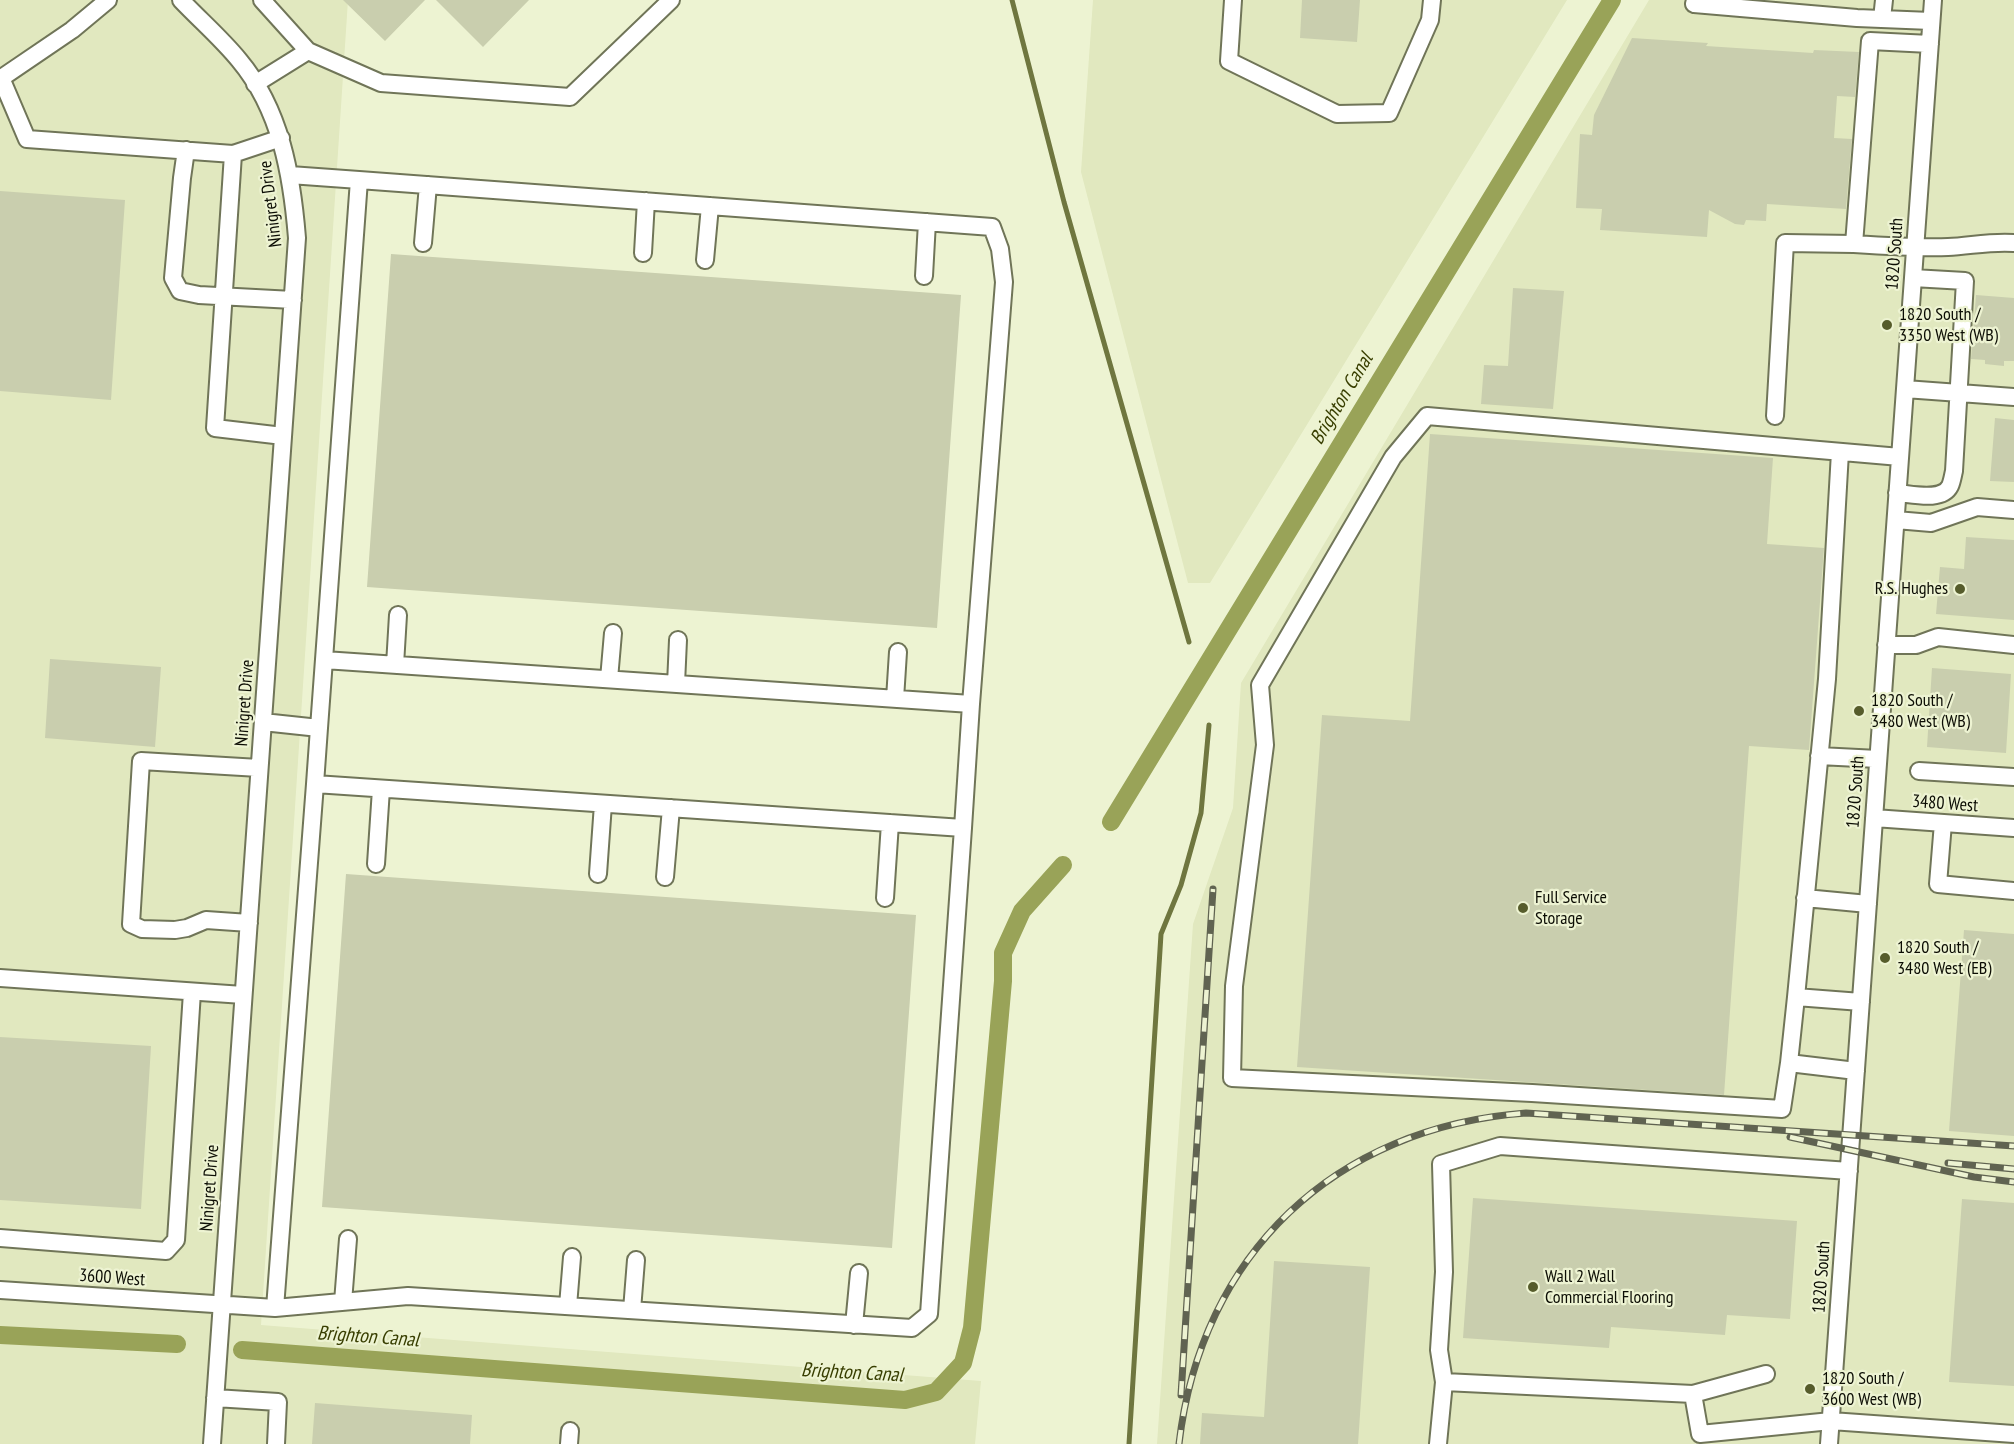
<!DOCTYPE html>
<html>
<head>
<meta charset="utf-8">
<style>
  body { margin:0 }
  canvas { display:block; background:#edf3d2 }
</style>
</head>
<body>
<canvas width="2014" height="1444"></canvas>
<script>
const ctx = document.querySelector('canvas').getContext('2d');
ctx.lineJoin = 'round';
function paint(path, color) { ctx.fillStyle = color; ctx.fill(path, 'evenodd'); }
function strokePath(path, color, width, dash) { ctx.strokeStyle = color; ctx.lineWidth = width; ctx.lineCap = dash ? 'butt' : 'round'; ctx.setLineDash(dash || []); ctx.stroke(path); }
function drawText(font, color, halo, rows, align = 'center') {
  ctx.font = font + ' "PT Sans Narrow",sans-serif'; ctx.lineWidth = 4.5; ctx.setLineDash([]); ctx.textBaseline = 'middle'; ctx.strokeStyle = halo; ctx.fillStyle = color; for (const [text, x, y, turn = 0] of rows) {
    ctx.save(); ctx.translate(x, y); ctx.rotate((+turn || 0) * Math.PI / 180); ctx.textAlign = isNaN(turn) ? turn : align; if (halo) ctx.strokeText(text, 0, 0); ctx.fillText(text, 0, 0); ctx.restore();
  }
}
const built = new Path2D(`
  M0 0H348L261 1325 981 1381 975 1444H0Z
  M1093 0H1567L1210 583H1188L1081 172Z
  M1649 0H2014V1444H1157L1193 924 1233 808 1241 683Z`);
const stream = new Path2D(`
  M1012 0 1064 202 1189 642
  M1129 1444 1161 934 1181 885 1201 813 1209 725`);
const canal = new Path2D(`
  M1111 822 1612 0
  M0 1335 177 1344
  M242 1350 905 1400 936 1392 963 1363 972 1328 1003 981V953L1022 911 1063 865`);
const building = new Path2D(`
  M343 0H425L385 41Z
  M436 0H529L483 47Z
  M1302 0H1360L1357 42 1300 38Z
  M1632 38 1708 43 1706 46 1813 53 1814 50 1859 52 1855 97 1837 96 1834 138 1852 139 1846 209 1767 204 1766 221 1746 220 1744 225 1735 224 1709 210 1707 237 1600 230 1602 209 1576 208 1580 134 1592 135 1594 115Z
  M0 191 125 200 111 400 0 391Z
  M391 254 961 295 937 628 367 587Z
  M1513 288 1564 291 1553 409 1481 404 1484 365 1508 366Z
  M1976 295 2014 298V361H2004V366L1985 364V360L1971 359Z
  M1995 418 2014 420V482L1990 481Z
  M1430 434 1773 458 1767 544 1824 548 1809 750 1749 746 1724 1095 1297 1067 1322 715 1410 721Z
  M1966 537 2014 540V620L1936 614 1940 567 1964 569Z
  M50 659 161 667 155 747 45 738Z
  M1932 668 2011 674 2006 753 1927 747Z
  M346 874 916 915 892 1248 322 1207Z
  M1964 930 2014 934V1136L1949 1131Z
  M0 1037 151 1046 141 1209 0 1200Z
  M1473 1198 1797 1221 1790 1319 1727 1315 1725 1335 1611 1327 1609 1348 1463 1338Z
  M1962 1199 2014 1203V1386L1949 1382Z
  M1274 1261 1370 1267 1358 1444H1200L1202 1413 1264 1417Z
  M315 1403 472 1415 470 1444H312Z`);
const minor = new Path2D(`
  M181 0C200 20 222 39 239 60 281 110 292 176 297 238L212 1444
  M1233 0 1229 61 1337 114 1389 113 1430 20 1432 0
  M1695 0 1694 4 1857 18 1931 21
  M1882 19 1884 0
  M1930 44 1870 41 1854 244C1885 246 1916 248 1948 247 1970 246 1992 241 2014 243
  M308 51 381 83 570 97 671 0
  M1 78 27 139 233 154 281 138
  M0 79 72 30 108 0
  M255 84 308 51 262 0
  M186 150 182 178 173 278 180 291 199 295 293 300
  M233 154 215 428 283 436
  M290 175 359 180 319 728
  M423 243 428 185
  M643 253 646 201
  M705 260 710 206
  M924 276 927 222
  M1905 389 2014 397
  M1775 416 1785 243 1854 244
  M1897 493C1912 494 1942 502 1950 486 1952 482 1953 475 1954 471L1965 281 1913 278
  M1896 520 1931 523 1977 507 2014 510
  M1886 645H1916L1938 637 2014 645
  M324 660 971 704 1004 282 1000 249 992 227 359 180
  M395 665 398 615
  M609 679 613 633
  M676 684 678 640
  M895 699 898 652
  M263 722 319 728 315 784
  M1819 756 1878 759
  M1919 771 2014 777
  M1874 818 2014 828
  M1943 823 1938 884 2014 891
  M963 828 971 704
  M376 864 381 789
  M598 874 603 804
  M665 877 671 808
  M885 898 890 823
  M1805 898 1868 904
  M249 923 206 920 187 928 175 930 142 929 131 924 141 761 259 768
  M0 978 243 995
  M1796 997 1827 679 1840 452
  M1789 1063 1796 997 1861 1002
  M1856 1071 1789 1063 1782 1109 1532 1093 1232 1078 1234 986 1265 745 1260 685 1393 457 1427 416 1900 457
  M0 1238 166 1251 176 1240 192 992
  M0 1290 275 1308 408 1296 912 1328 929 1314 963 828 315 784 275 1308
  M343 1302 348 1239
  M568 1306 572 1257
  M632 1310 636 1260
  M854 1325 859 1273
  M1444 1382 1439 1350 1444 1272 1441 1164 1500 1146 1849 1171
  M1693 1394 1766 1374
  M215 1398 278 1402 276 1444
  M569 1444 570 1431
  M1438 1444 1444 1382 1693 1394 1700 1434 1831 1421 2014 1434
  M1829 1444 1933 0`);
const rail = new Path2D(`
  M1790 1137 1974 1177 2014 1182
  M1948 1163 2014 1169
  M1181 1395 1213 889
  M1179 1444C1201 1254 1335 1127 1526 1113L2014 1146`);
const markers = [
  [1887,325,6,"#565c2b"],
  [1960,589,6,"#565c2b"],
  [1859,711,6,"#565c2b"],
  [1523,908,6,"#565c2b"],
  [1885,958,6,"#565c2b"],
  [1533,1287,6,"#565c2b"],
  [1810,1389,6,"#565c2b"]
];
const streetNames = [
  ["Ninigret Drive",271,204,-97],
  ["1820 South",1895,254,-86],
  ["Ninigret Drive",245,703,-86],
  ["1820 South",1856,792,-86],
  ["3480 West",1945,804,4],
  ["Ninigret Drive",210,1188,-86],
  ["1820 South",1822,1277,-86],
  ["3600 West",112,1278,4]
];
const poiNames = [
  ["1820 South /",1899,315],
  ["3350 West (WB)",1899,336],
  ["R.S. Hughes",1948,589,"right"],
  ["1820 South /",1871,701],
  ["3480 West (WB)",1871,722],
  ["Full Service",1535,898],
  ["Storage",1535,919],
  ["1820 South /",1897,948],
  ["3480 West (EB)",1897,969],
  ["Wall 2 Wall",1545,1277],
  ["Commercial Flooring",1545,1298],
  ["1820 South /",1822,1379],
  ["3600 West (WB)",1822,1400]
];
const waterNames = [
  ["Brighton Canal",1342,399,-59],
  ["Brighton Canal",368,1337,4],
  ["Brighton Canal",852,1373,3]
];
paint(built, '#e1e8bf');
strokePath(stream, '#6f763f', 5);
strokePath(canal, '#99a358', 18);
paint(building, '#c9ceae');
strokePath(minor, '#707558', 20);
strokePath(minor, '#fff', 16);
strokePath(rail, '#606351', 7);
strokePath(rail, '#edf3d2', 4.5, [14]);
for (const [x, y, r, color] of markers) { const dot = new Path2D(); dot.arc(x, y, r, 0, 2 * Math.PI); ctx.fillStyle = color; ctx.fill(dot); strokePath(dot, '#edf3d2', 2); }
drawText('18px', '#0c0d04', '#edf3d2', streetNames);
drawText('18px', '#0c0d04', '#edf3d2', poiNames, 'left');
drawText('italic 20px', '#383e01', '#edf3d2', waterNames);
</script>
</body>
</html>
